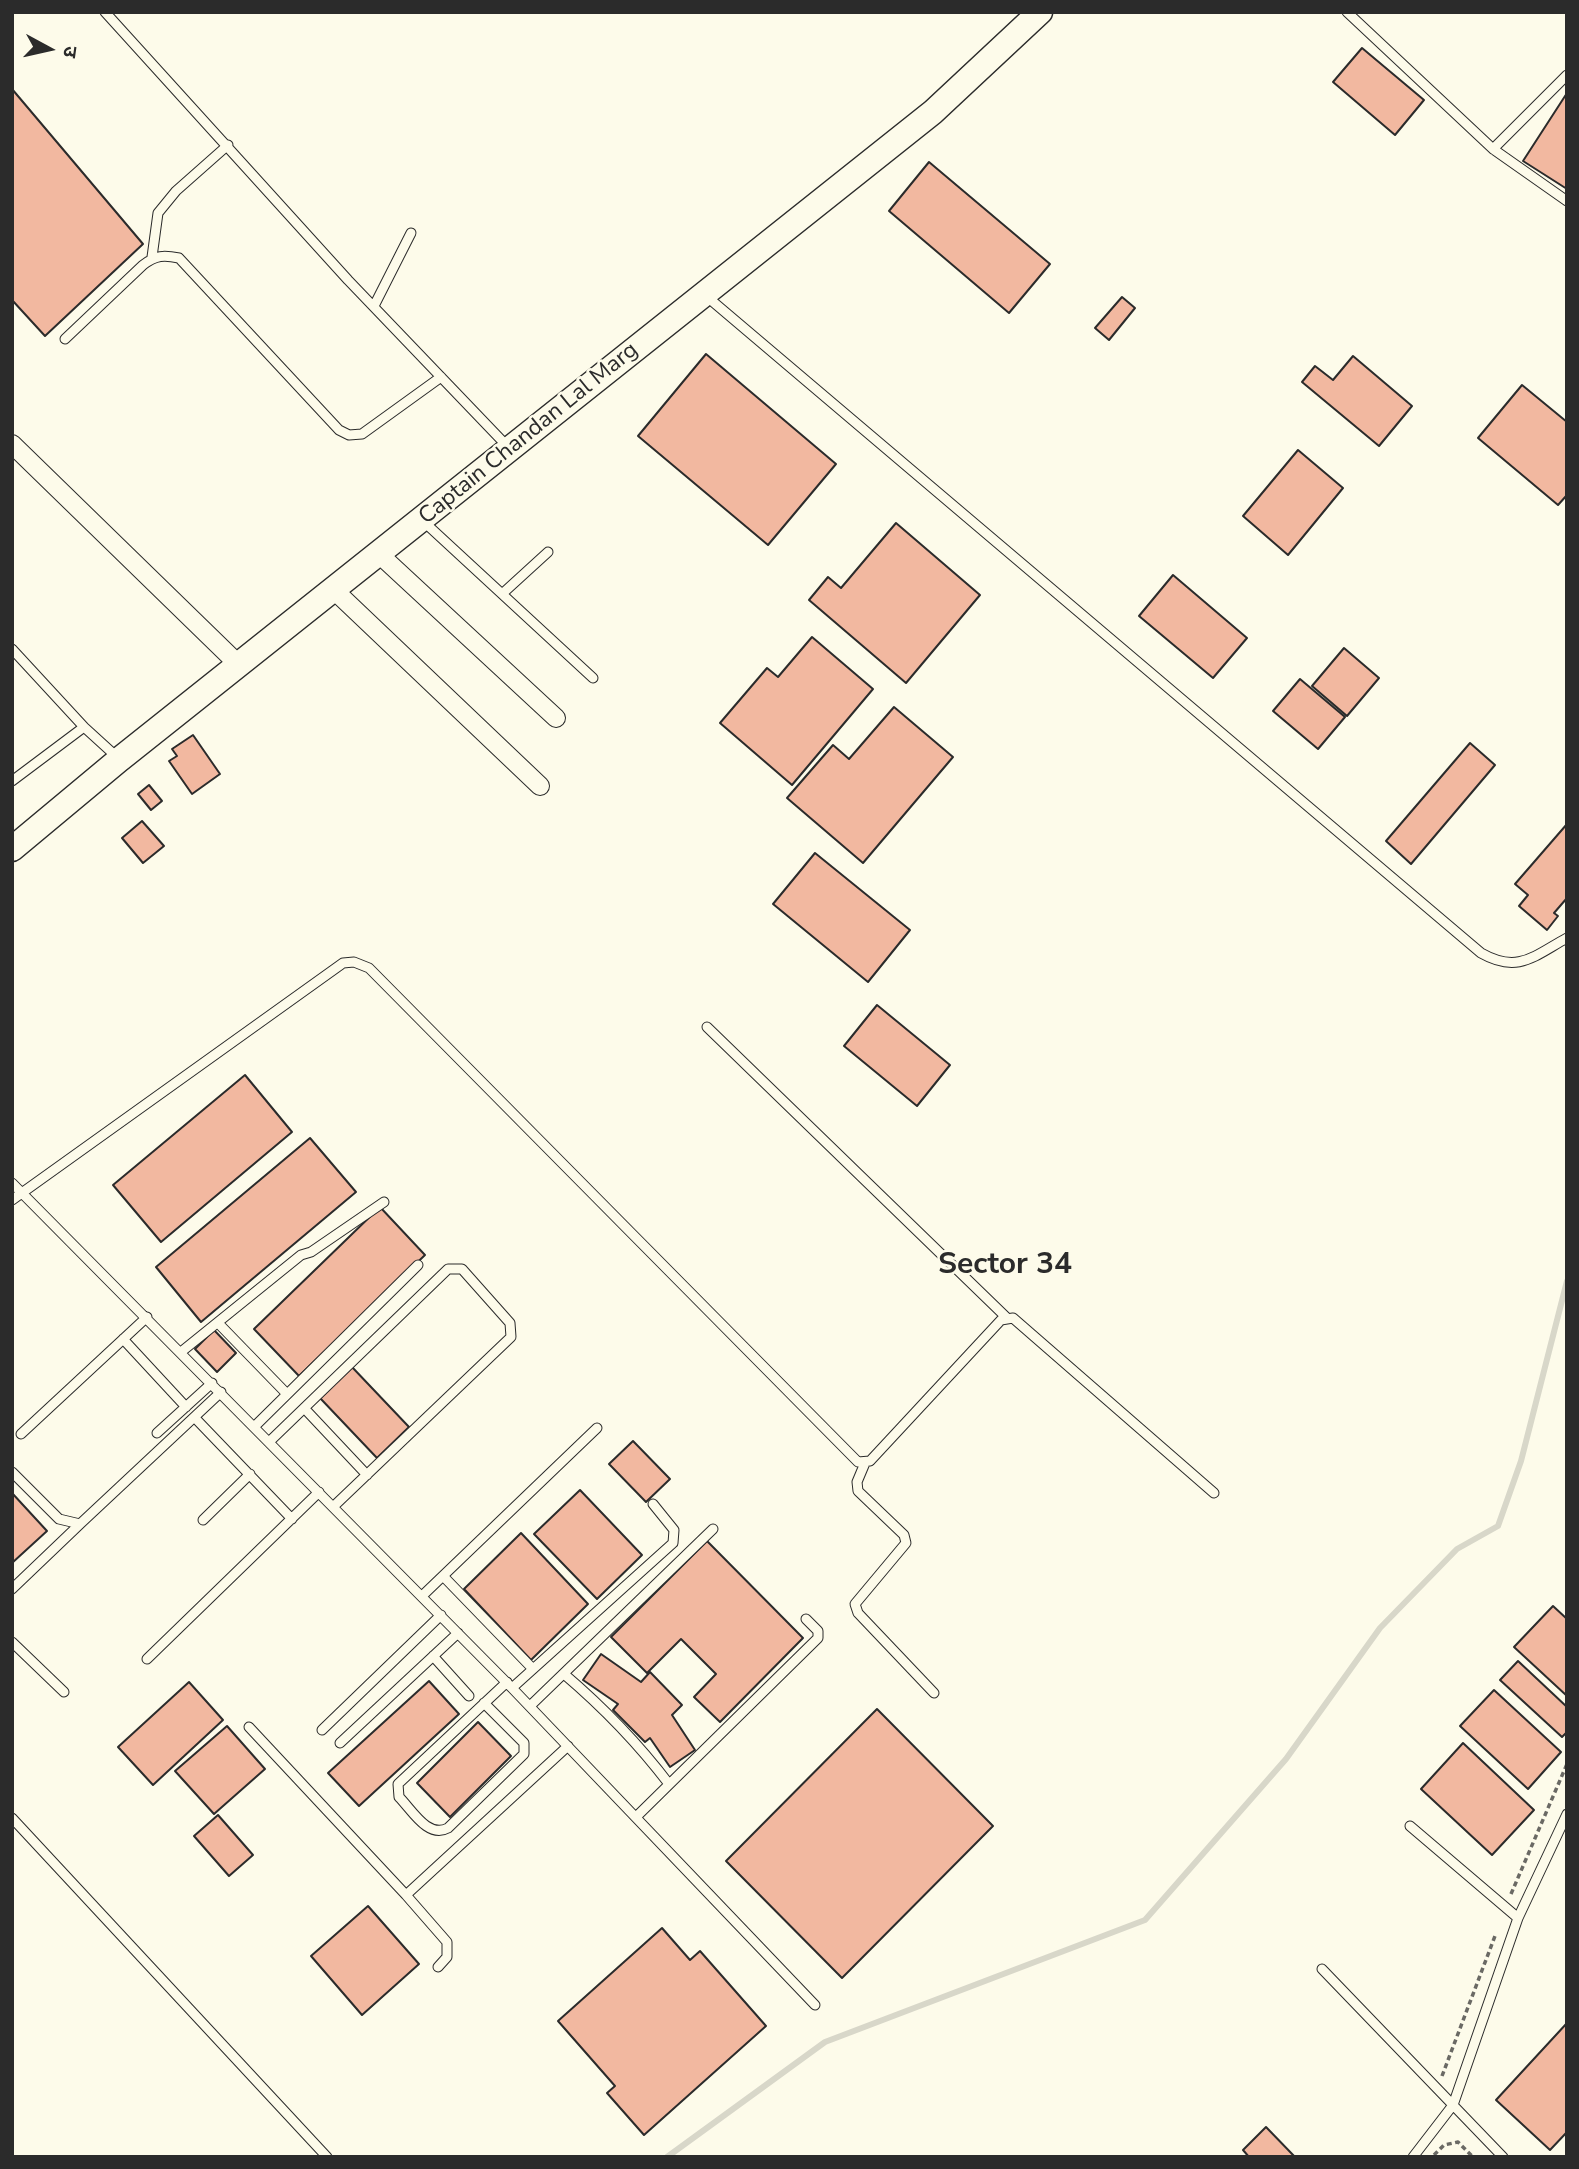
<!DOCTYPE html>
<html>
<head>
<meta charset="utf-8">
<style>
  body { margin:0 }
  #map { position:relative; width:1579px; height:2169px; overflow:hidden; background:#fdfbea; font-family:"Nunito Sans","Noto Sans Devanagari",sans-serif }
  canvas { display:block }
  .frame { position:absolute; inset:0; border:14px solid #2b2b2b; pointer-events:none }
  .north { position:absolute; left:14px; top:14px; width:70px; height:70px; -webkit-text-stroke:5px #fdfbea; paint-order:stroke; rotate:98deg; font-size:19px; font-weight:700; line-height:28px; text-align:center; color:#2b2b2b }
  .north::after { content:''; display:block; margin:auto; width:24px; height:32px; background:#2b2b2b; clip-path:polygon(50% 0,100% 100%,50% 72%,0 100%) }
</style>
</head>
<body>
<div id="map">
<canvas width="1579" height="2169"></canvas>
<div class="frame"></div>
<div class="north">उ</div>
</div>
<script>
const ctx = document.querySelector('canvas').getContext('2d');
ctx.lineJoin = 'round';
function strokePath(path, color, width, dash) { ctx.strokeStyle = color; ctx.lineWidth = width; ctx.lineCap = dash ? 'butt' : 'round'; ctx.setLineDash(dash || []); ctx.stroke(path); }
function paint(path, color) { ctx.fillStyle = color; ctx.fill(path, 'evenodd'); }
function drawText(font, color, halo, rows, align = 'center') {
  ctx.font = font + ' "Nunito Sans",sans-serif'; ctx.lineWidth = 5; ctx.setLineDash([]); ctx.textBaseline = 'middle'; ctx.strokeStyle = halo; ctx.fillStyle = color; for (const [text, x, y, turn = 0] of rows) {
    ctx.save(); ctx.translate(x, y); ctx.rotate((+turn || 0) * Math.PI / 180); ctx.textAlign = isNaN(turn) ? turn : align; if (halo) ctx.strokeText(text, 0, 0); ctx.fillText(text, 0, 0); ctx.restore();
  }
}
const stream = new Path2D(`
  M667 2157 825 2042 1145 1920 1286 1759 1380 1628 1457 1549 1498 1526 1521 1461 1567 1281`);
const building = new Path2D(`
  M1362 48 1424 100 1395 135 1333 82Z
  M12 89 143 244 45 336 12 300Z
  M1567 93V189L1523 161Z
  M929 162 1050 264 1009 313 889 211Z
  M1122 297 1135 308 1109 340 1095 328Z
  M706 354 836 464 768 545 638 436Z
  M1353 356 1412 406 1379 446 1302 382 1315 366 1333 380Z
  M1522 385 1567 422V495L1558 505 1478 438Z
  M1298 450 1343 488 1288 555 1243 516Z
  M896 523 980 595 906 683 809 600 828 577 841 588Z
  M1173 575 1247 638 1213 678 1139 616Z
  M812 637 873 689 792 785 720 723 767 668 778 677Z
  M1344 648 1379 678 1347 716 1312 686Z
  M1300 679 1345 717 1318 749 1273 711Z
  M894 707 953 757 863 863 787 798 833 745 849 759Z
  M193 735 220 774 192 794 169 761 177 756 172 749Z
  M1470 743 1495 765 1411 864 1386 841Z
  M149 785 162 801 151 810 138 794Z
  M142 821 164 846 143 863 122 838Z
  M1567 824V898L1554 913 1558 916 1547 930 1519 906 1528 895 1515 884Z
  M815 853 910 930 868 982 773 904Z
  M877 1005 950 1065 917 1106 844 1046Z
  M245 1075 292 1132 161 1242 113 1185Z
  M310 1138 356 1192 201 1322 156 1267Z
  M380 1207 425 1255 299 1376 254 1329Z
  M214 1330 236 1353 217 1372 195 1349Z
  M352 1367 409 1427 377 1458 320 1398Z
  M633 1441 670 1479 646 1502 609 1464Z
  M580 1490 642 1555 597 1599 534 1534Z
  M12 1493 47 1531 12 1563Z
  M521 1533 588 1604 531 1660 464 1589Z
  M707 1541 803 1638 720 1722 694 1697 716 1674 681 1639 647 1673 611 1637Z
  M1553 1606 1567 1619V1696L1514 1647Z
  M601 1654 641 1682 650 1672 682 1705 672 1715 695 1750 670 1767 650 1738 645 1742 613 1710 618 1704 583 1680Z
  M1518 1661 1567 1707V1732L1562 1737 1500 1680Z
  M429 1681 459 1714 359 1806 328 1773Z
  M189 1682 223 1720 153 1785 118 1747Z
  M1494 1690 1561 1752 1528 1789 1460 1726Z
  M877 1709 993 1826 842 1978 726 1861Z
  M478 1722 511 1756 450 1817 417 1783Z
  M227 1726 265 1769 214 1814 175 1771Z
  M1463 1743 1534 1810 1492 1855 1421 1789Z
  M218 1815 253 1855 229 1876 194 1836Z
  M368 1906 419 1964 362 2015 311 1956Z
  M662 1928 690 1960 700 1951 766 2026 644 2135 607 2093 615 2086 558 2021Z
  M1567 2023V2132L1550 2150 1496 2100Z
  M1266 2127 1295 2157H1249L1243 2150Z`);
const path = new Path2D(`
  M1511 1894 1567 1764
  M1442 2076 1495 1936
  M1434 2155 1444 2145 1458 2142 1473 2157`);
const lane = new Path2D(`
  M105 12 348 280 508 447
  M1347 12 1493 149 1567 201
  M1493 149 1567 75
  M152 257 158 213 176 191 228 145
  M705 295 1481 953C1518 974 1534 956 1567 938
  M374 306 411 233
  M65 339 143 265C156 255 164 255 179 258L339 430 349 435 362 434 441 377
  M423 521 593 678
  M502 594 548 552
  M12 649 84 727 118 758
  M12 781 84 727
  M707 1027 1007 1318
  M12 1183 512 1688 815 2005
  M12 1200 343 963 354 962 369 968 858 1462 870 1461 1001 1320 1013 1318 1214 1493
  M218 1323 287 1394
  M123 1339 186 1407
  M181 1352 301 1255 311 1252 384 1202
  M304 1408 367 1475
  M195 1418 292 1519
  M255 1426 418 1265
  M157 1433 212 1383
  M21 1434 147 1317
  M270 1441 448 1269H462L510 1323 511 1337 334 1506
  M865 1463 857 1482 858 1491 904 1535 906 1543 855 1604 858 1613 934 1693
  M12 1472 59 1519 80 1524 221 1392
  M203 1520 250 1474
  M443 1576 533 1669
  M12 1589 80 1524
  M422 1596 597 1428
  M12 1642 64 1692
  M433 1656 469 1696
  M147 1659 319 1492
  M564 1674C604 1708 637 1742 669 1784
  M512 1688 673 1543 674 1530 653 1504
  M484 1703 524 1743V1754L448 1828C428 1839 412 1810 399 1797L398 1784 507 1682
  M530 1706 713 1529
  M249 1727 406 1895 568 1746
  M322 1730 441 1615
  M340 1743 458 1633
  M636 1817 818 1638V1631L806 1619
  M12 1818 327 2157
  M1410 1826 1518 1918
  M406 1895 447 1942V1957L438 1967
  M1322 1969 1503 2157
  M1413 2157 1453 2105 1518 1918 1567 1814`);
const street = new Path2D(`
  M12 444 240 666
  M379 554 556 718
  M334 590 540 786`);
const secondary = new Path2D(`
  M12 849 120 759 933 112 1040 12`);
const streetNames = [
  ["Captain Chandan Lal Marg",529,434,-39]
];
const districtNames = [
  ["Sector 34",1005,1266]
];
strokePath(stream, '#d8d7c9', 6);
paint(building, '#f2b8a0');
strokePath(building, '#2b2b2b', 2);
strokePath(lane, '#2b2b2b', 11);
strokePath(street, '#2b2b2b', 20);
strokePath(secondary, '#2b2b2b', 27);
strokePath(path, '#6a6964', 3.5, [5, 3.5]);
strokePath(lane, '#fdfbea', 9);
strokePath(street, '#fdfbea', 18);
strokePath(secondary, '#fdfbea', 24);
drawText('23px', '#2b2b2b', '#fdfbea', streetNames);
drawText('bold 30px', '#2b2b2b', '#fdfbea', districtNames);
</script>
</body>
</html>
